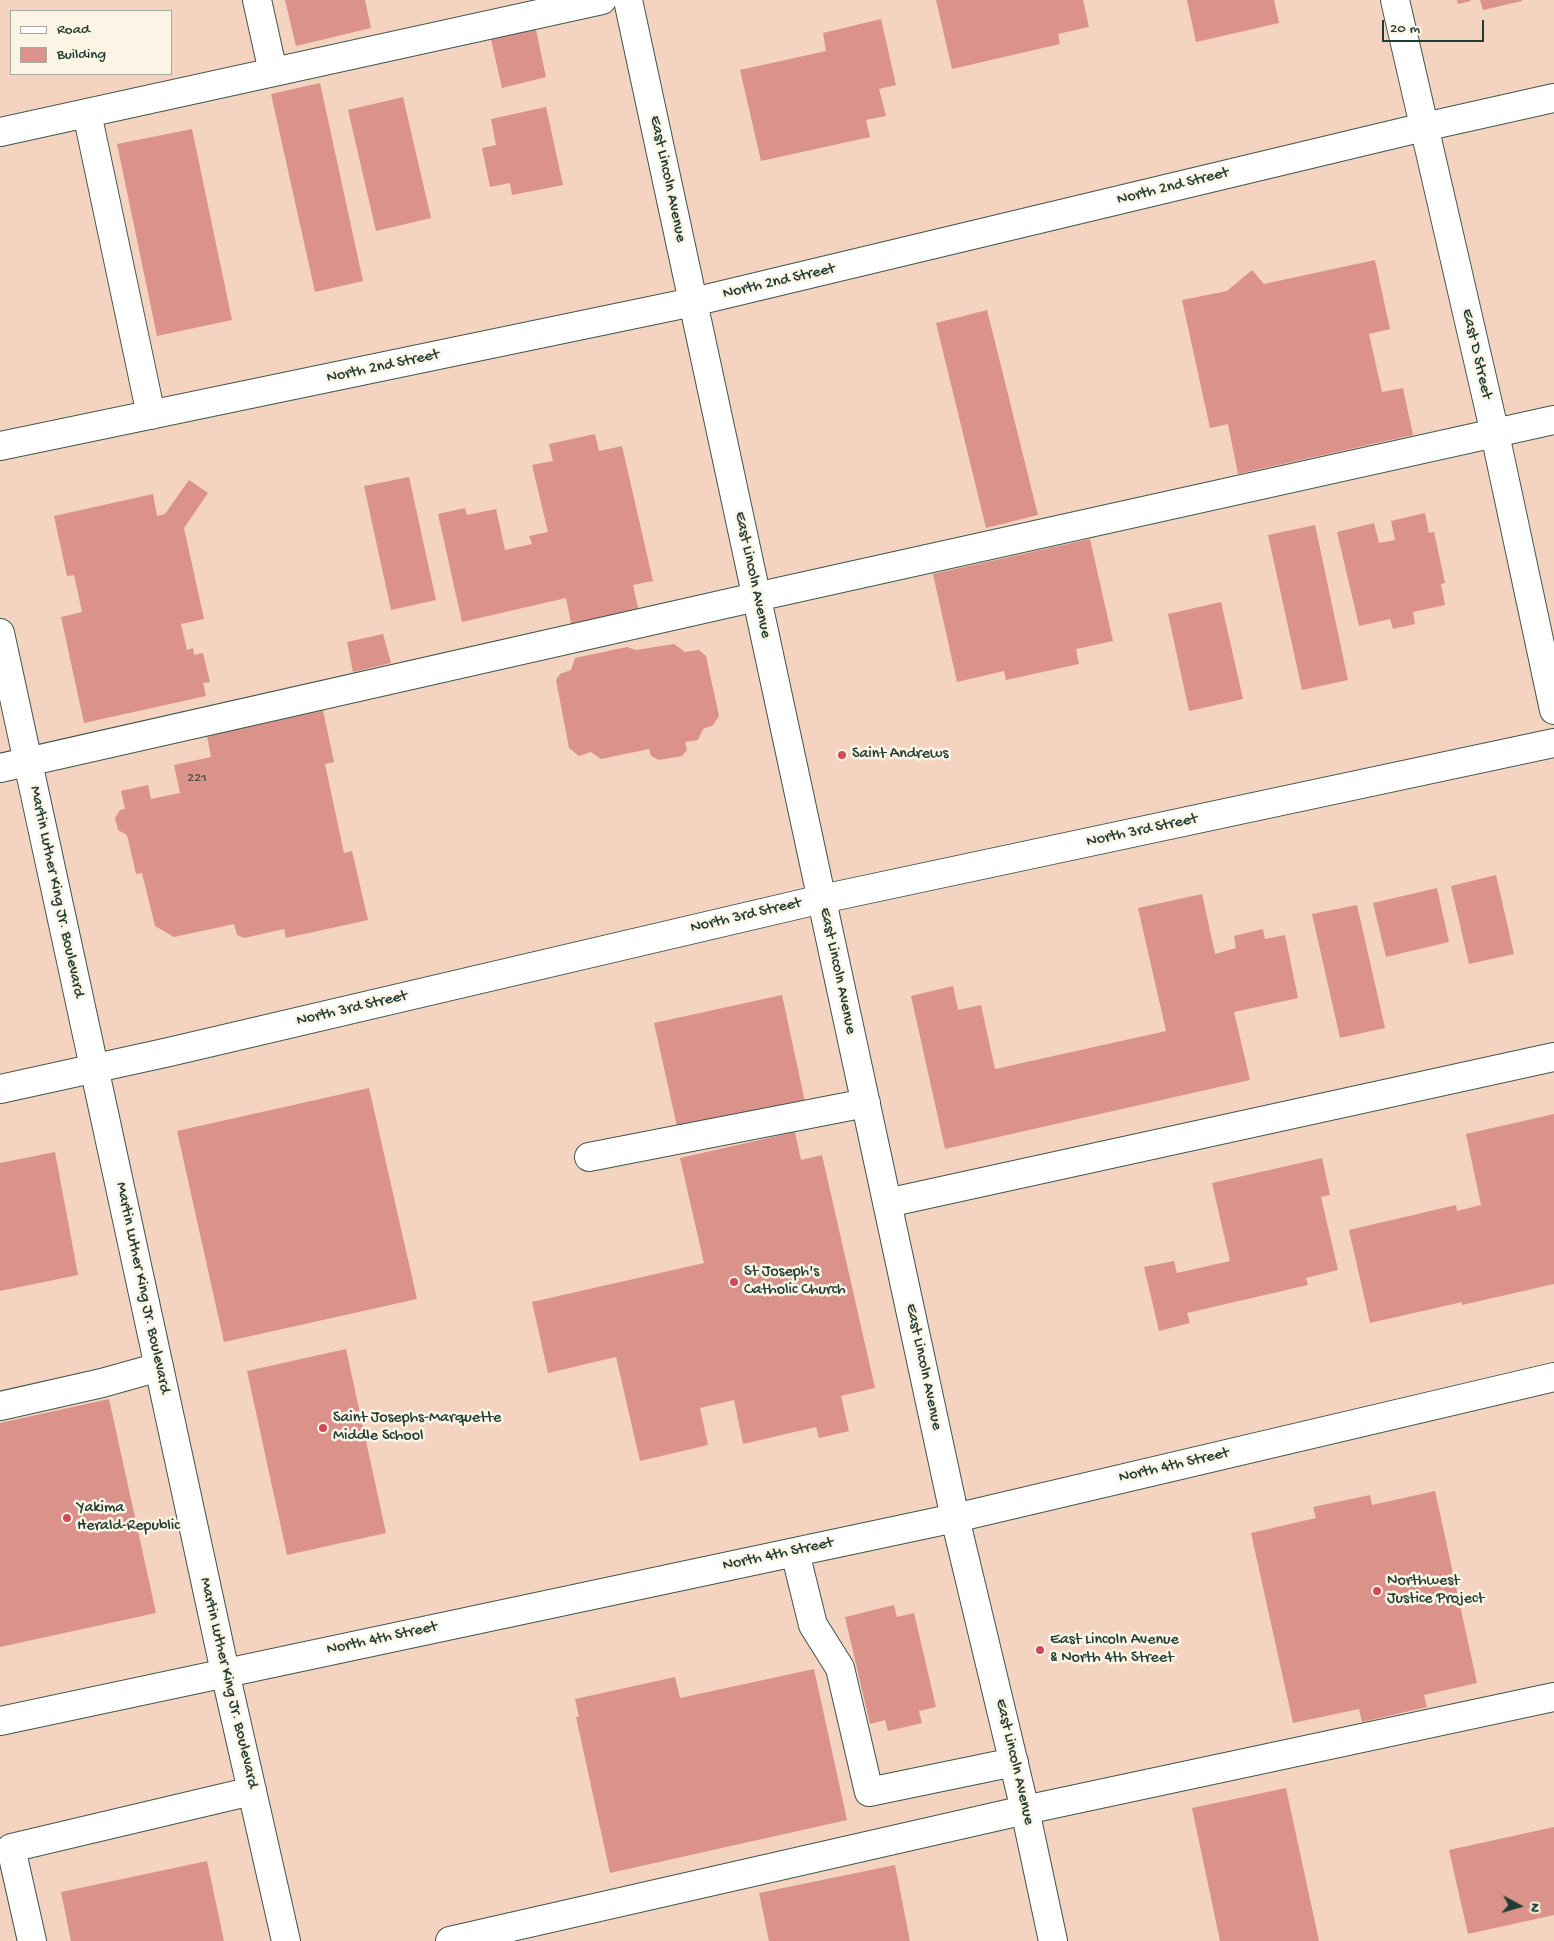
<!DOCTYPE html>
<html>
<head>
<meta charset="utf-8">
<style>
  body { margin:0 }
  #map { position:relative; width:1554px; height:1941px; overflow:hidden; background:#f7e4cb; font-family:"Gochi Hand",sans-serif }
  canvas { display:block }
  .legend { position:absolute; left:10px; top:10px; width:162px; height:65px; box-sizing:border-box; background:#fcf5e5; border:1px solid #a4ab9e; margin:0; padding:6px 9px; list-style:none; font-size:15px; color:#1f3d34 }
  .legend li { display:flex; align-items:center; gap:10px; height:25px }
  .legend b { width:25px; border:1px solid #a4ab9e }
  .north { position:absolute; left:1494px; top:1881px; width:50px; height:50px; -webkit-text-stroke:4px #fcf5e5; paint-order:stroke; rotate:96deg; font-size:14px; font-weight:700; line-height:20px; text-align:center; color:#1f3d34 }
  .north::after { content:''; display:block; margin:auto; width:18px; height:22px; background:#1f3d34; clip-path:polygon(50% 0,100% 100%,50% 72%,0 100%) }
  .scale { position:absolute; left:1382px; top:20px; width:102px; height:22px; box-sizing:border-box; border:2px solid #1f3d34; border-top:0; padding-left:6px; font-size:15px; line-height:18px; white-space:nowrap; color:#1f3d34; -webkit-text-stroke:4px #fcf5e5; paint-order:stroke }
</style>
</head>
<body>
<div id="map">
<canvas width="1554" height="1941"></canvas>
<ul class="legend">
<li><b style="height:6px;background:#fff"></b>Road</li>
<li><b style="height:14px;background:#db928b"></b>Building</li>
</ul>
<div class="north">N</div>
<div class="scale">20 m</div>
</div>
<script>
const ctx = document.querySelector('canvas').getContext('2d');
ctx.lineJoin = 'round';
function paint(path, color) { ctx.fillStyle = color; ctx.fill(path, 'evenodd'); }
function strokePath(path, color, width, dash) { ctx.strokeStyle = color; ctx.lineWidth = width; ctx.lineCap = dash ? 'butt' : 'round'; ctx.setLineDash(dash || []); ctx.stroke(path); }
function drawText(font, color, halo, rows, align = 'center') {
  ctx.font = font + ' "Gochi Hand",sans-serif'; ctx.lineWidth = 5; ctx.setLineDash([]); ctx.textBaseline = 'middle'; ctx.strokeStyle = halo; ctx.fillStyle = color; for (const [text, x, y, turn = 0] of rows) {
    ctx.save(); ctx.translate(x, y); ctx.rotate((+turn || 0) * Math.PI / 180); ctx.textAlign = isNaN(turn) ? turn : align; if (halo) ctx.strokeText(text, 0, 0); ctx.fillText(text, 0, 0); ctx.restore();
  }
}
const built = new Path2D(`
  M0 0H1554V1941H0ZM11 11H171V74H11Z`);
const building = new Path2D(`
  M285 0H365L371 28 296 46Z
  M936 0H1083L1089 27 1058 34 1060 44 952 69Z
  M1187 0H1274L1279 23 1196 42Z
  M1457 0H1470L1471 1 1458 4Z
  M1480 0H1522V1L1483 10Z
  M881 19 896 85 879 89 886 116 866 120 870 137 761 161 740 70 826 51 823 33Z
  M535 25 546 77 502 88 490 35Z
  M320 83 363 281 315 292 271 94Z
  M403 97 431 218 376 231 348 110Z
  M546 107 563 185 512 195 510 183 490 187 482 148 496 145 491 119Z
  M192 129 232 320 157 336 117 144Z
  M1375 260 1390 329 1369 334 1382 392 1403 388 1413 435 1238 474 1228 424 1210 428 1182 300 1227 291 1252 270 1264 284Z
  M987 310 1038 515 986 528 936 323Z
  M595 434 599 451 622 446 653 581 633 585 639 612 572 628 566 598 462 622 438 514 465 508 467 515 496 509 505 550 532 544 529 536 548 532 532 465 553 461 549 444Z
  M409 477 436 600 391 610 364 486Z
  M189 480 208 493 184 528 204 619 181 624 187 650 193 648 194 655 203 653 210 682 203 683 206 696 84 723 61 617 82 612 74 575 67 576 54 516 153 494 157 516 165 514Z
  M1425 513 1429 533 1434 532 1445 583 1441 584 1445 605 1413 612 1415 624 1393 629 1390 619 1359 626 1337 532 1374 523 1379 543 1395 540 1391 521Z
  M1315 525 1348 680 1302 690 1268 535Z
  M1090 539 1113 641 1076 649 1079 664 1006 680 1004 671 957 682 933 574Z
  M1221 602 1243 699 1189 711 1168 614Z
  M383 634 391 663 353 672 347 642Z
  M674 644 685 652 699 650 706 656 719 716 713 725 703 729 698 740 685 742 687 750 682 756 659 760 651 756 649 749 601 759 591 752 579 756 569 748 556 680 560 674 571 670 575 658 627 647 636 650Z
  M321 701 334 762 325 764 344 853 352 851 368 920 286 938 284 929 244 938 237 935 234 924 174 937 155 926 142 873 136 874 127 835 118 830 115 818 120 810 125 809 121 791 148 785 151 799 180 793 174 765 211 757 205 726Z
  M1496 875 1514 954 1469 964 1451 886Z
  M1437 888 1449 942 1386 957 1373 903Z
  M1202 894 1215 954 1236 948 1234 936 1263 929 1265 939 1285 935 1298 998 1234 1012 1250 1080 945 1149 911 996 953 986 958 1010 981 1005 995 1069 1166 1031 1138 908Z
  M1357 905 1385 1028 1340 1038 1312 914Z
  M782 995 805 1102 678 1131 654 1023Z
  M369 1088 417 1299 224 1342 177 1131Z
  M1554 1114V1284L1462 1305V1302L1370 1323 1349 1230 1456 1205 1457 1211 1481 1205 1466 1134Z
  M795 1132 801 1160 822 1155 875 1388 841 1396 849 1431 819 1438 816 1427 743 1444 734 1400 700 1408 708 1445 640 1461 616 1357 548 1373 532 1302 704 1263 680 1158Z
  M55 1152 78 1275 0 1291V1163Z
  M1322 1158 1330 1195 1321 1197 1338 1270 1306 1278 1308 1285 1187 1313 1190 1323 1159 1331 1144 1267 1174 1261 1177 1273 1230 1261 1212 1183Z
  M346 1349 386 1533 287 1555 247 1371Z
  M109 1399 156 1613 0 1647V1423Z
  M1435 1491 1477 1683 1424 1695 1427 1707 1362 1722 1359 1709 1293 1723 1251 1533 1316 1518 1313 1507 1370 1495 1372 1505Z
  M894 1605 897 1617 914 1613 936 1707 919 1711 922 1723 888 1731 885 1720 870 1724 845 1617Z
  M814 1669 847 1820 610 1873 576 1717H579L575 1699 675 1677 680 1698Z
  M1286 1788 1319 1941H1220L1192 1808Z
  M1554 1827V1915L1468 1934 1449 1850Z
  M207 1861 224 1941H71L61 1892Z
  M895 1865 910 1941H769L759 1893Z`);
const minor = new Path2D(`
  M257 0 273 72
  M628 0 955 1518 1025 1810 1053 1941
  M1395 0 1495 434 1554 710
  M87 113 151 415
  M0 132 602 0
  M0 446 693 302 1424 127 1554 98
  M0 768 756 597 1554 420
  M0 1089 169 1052 822 899 1554 743
  M589 1157 866 1103
  M887 1203 1554 1057
  M0 1406 102 1383 159 1367
  M795 1552 813 1625 840 1668 869 1792 1014 1762
  M0 1721 955 1518 1554 1377
  M32 1941 11 1848 252 1791
  M450 1941 1025 1810 1554 1697`);
const major = new Path2D(`
  M0 633 225 1672 286 1941`);
const markers = [
  [842,755,5,"#d1495b"],
  [734,1282,5,"#d1495b"],
  [323,1428,5,"#d1495b"],
  [67,1518,5,"#d1495b"],
  [1377,1591,5,"#d1495b"],
  [1040,1650,5,"#d1495b"]
];
const numberNames = [
  ["221",197,779]
];
const streetNames = [
  ["East Lincoln Avenue",667,179,78],
  ["North 2nd Street",1173,187,-14],
  ["North 2nd Street",779,282,-13],
  ["East D Street",1476,354,77],
  ["North 2nd Street",383,367,-12],
  ["East Lincoln Avenue",752,575,78],
  ["North 3rd Street",1142,831,-12],
  ["Martin Luther King Jr. Boulevard",56,892,78],
  ["North 3rd Street",746,916,-13],
  ["East Lincoln Avenue",837,971,78],
  ["North 3rd Street",352,1009,-13],
  ["Martin Luther King Jr. Boulevard",142,1288,78],
  ["East Lincoln Avenue",923,1367,78],
  ["North 4th Street",1174,1466,-13],
  ["North 4th Street",778,1555,-12],
  ["North 4th Street",382,1639,-12],
  ["Martin Luther King Jr. Boulevard",228,1683,77],
  ["East Lincoln Avenue",1014,1762,77]
];
const poiNames = [
  ["Saint Andrews",852,755],
  ["St Joseph's",744,1273],
  ["Catholic Church",744,1291],
  ["Saint Josephs-Marquette",333,1419],
  ["Middle School",333,1437],
  ["Yakima",77,1509],
  ["Herald-Republic",77,1527],
  ["Northwest",1387,1582],
  ["Justice Project",1387,1600],
  ["East Lincoln Avenue",1050,1641],
  ["& North 4th Street",1050,1659]
];
paint(built, '#f4d3c0');
paint(building, '#db928b');
strokePath(minor, '#3f564b', 30);
strokePath(major, '#3f564b', 30);
strokePath(minor, '#fff', 28);
strokePath(major, '#fff', 28);
for (const [x, y, r, color] of markers) { const dot = new Path2D(); dot.arc(x, y, r, 0, 2 * Math.PI); ctx.fillStyle = color; ctx.fill(dot); strokePath(dot, '#fcf5e5', 2); }
drawText('14px', '#4e524a', null, numberNames);
drawText('16px', '#1f3d34', '#fcf5e5', streetNames);
drawText('16px', '#1f3d34', '#fcf5e5', poiNames, 'left');
</script>
</body>
</html>
